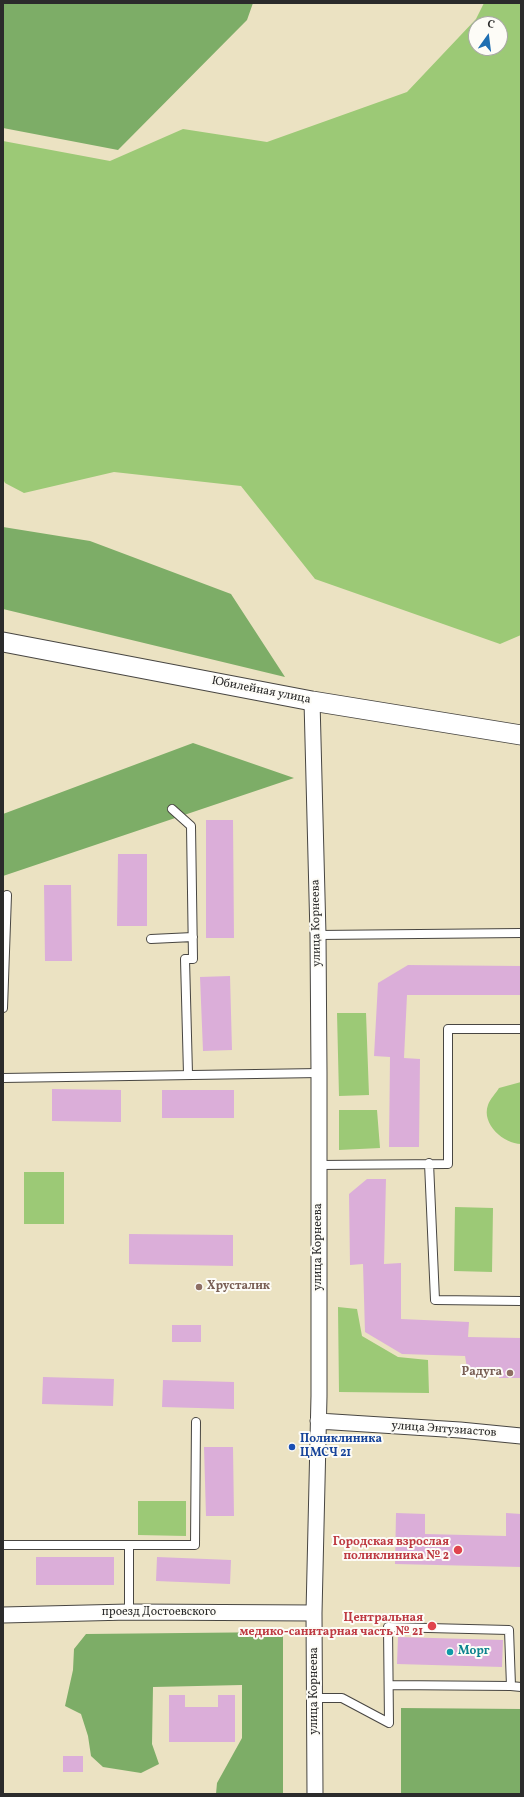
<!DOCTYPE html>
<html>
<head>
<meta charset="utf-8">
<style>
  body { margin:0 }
  #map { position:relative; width:524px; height:1797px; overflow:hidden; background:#ebe2c2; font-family:Vollkorn,serif }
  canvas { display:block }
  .frame { position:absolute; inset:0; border:4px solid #2b2b2b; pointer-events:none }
  .north { position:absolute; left:468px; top:16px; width:40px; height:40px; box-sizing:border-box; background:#fdfcf7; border:1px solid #a9a8a5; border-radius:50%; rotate:14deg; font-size:11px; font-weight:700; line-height:16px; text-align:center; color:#2b2b2b }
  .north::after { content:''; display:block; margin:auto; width:14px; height:18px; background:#1f6fb2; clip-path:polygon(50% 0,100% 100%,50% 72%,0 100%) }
</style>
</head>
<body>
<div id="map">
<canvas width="524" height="1797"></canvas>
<div class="frame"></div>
<div class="north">С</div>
</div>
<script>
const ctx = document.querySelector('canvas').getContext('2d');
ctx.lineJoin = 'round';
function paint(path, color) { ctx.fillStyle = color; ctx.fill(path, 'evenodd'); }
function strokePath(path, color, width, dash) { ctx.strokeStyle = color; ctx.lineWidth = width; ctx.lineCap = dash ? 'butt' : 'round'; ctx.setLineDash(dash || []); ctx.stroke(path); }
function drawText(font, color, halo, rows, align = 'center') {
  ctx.font = font + ' Vollkorn,serif'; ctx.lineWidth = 4; ctx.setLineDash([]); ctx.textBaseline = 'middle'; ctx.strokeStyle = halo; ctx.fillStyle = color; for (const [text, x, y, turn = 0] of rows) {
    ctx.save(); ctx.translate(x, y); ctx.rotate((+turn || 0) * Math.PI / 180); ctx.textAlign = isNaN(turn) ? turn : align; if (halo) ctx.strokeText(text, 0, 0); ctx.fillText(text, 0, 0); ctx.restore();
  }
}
const green = new Path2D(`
  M484 3H521V635L500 644 315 579 241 486 114 472 24 493 5 483 3 479V141L110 161 183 129 267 142 407 92 476 19ZM476 24H500V48H476Z
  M337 1013H366L369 1095 339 1096Z
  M521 1082V1144C504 1144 481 1124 488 1105 490 1099 496 1093 499 1088Z
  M339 1110H377L380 1148 339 1150Z
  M24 1172H64V1224H24Z
  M455 1207 493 1208 492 1272 454 1271Z
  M338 1307 357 1309 362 1336 398 1357 428 1360 429 1393 339 1392Z
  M138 1501H186V1536L138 1535Z`);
const forest = new Path2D(`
  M3 3H253L247 20 118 150 3 128Z
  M3 527 90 541 231 594 285 677 3 609Z
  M193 743 294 778 3 876V814Z
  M283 1632V1794H216L217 1783 242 1738V1685L153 1687 152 1744 159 1764 141 1773 103 1767 91 1756 88 1736 81 1714 65 1706 73 1670 74 1649 86 1634Z
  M401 1708 521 1709V1794H401Z`);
const building = new Path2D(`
  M206 820H233L234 938H206Z
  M118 854H147V926H117Z
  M44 885H71L72 961H45Z
  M408 965 521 966V995H407L404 1058 420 1059 419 1147H389L390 1057 374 1056 378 983Z
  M230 976 232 1050 203 1051 200 977Z
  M52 1089 121 1090V1122L52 1121Z
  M162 1090H234V1118H162Z
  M367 1179H386L384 1264 401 1263V1319L469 1322 468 1337 521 1338V1378H499V1368H467L465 1356 402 1354 365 1332 363 1264 350 1265 349 1194Z
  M129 1234 233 1235V1266L129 1264Z
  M172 1325H201V1342H172Z
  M43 1377 114 1379 113 1406 42 1404Z
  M163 1380 234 1382V1409L162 1407Z
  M204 1447H233L234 1516H206Z
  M396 1513 425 1514V1534L506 1536V1513L521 1514V1567L395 1564Z
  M36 1557H114V1585H36Z
  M157 1557 231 1560 230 1584 156 1581Z
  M398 1637 503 1640 502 1667 397 1664Z
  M169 1695H185V1707H218V1695H235V1742H169Z
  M63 1756H83V1772H63Z`);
const service = new Path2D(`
  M172 809 191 826 193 959H185L188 1074
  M318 935 521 933
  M151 939 193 937
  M3 1008 7 895
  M3 1078 319 1073
  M429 1163 435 1300 521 1301
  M318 1165 448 1164V1029H521
  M3 1545H195L196 1422
  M129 1612V1545
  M511 1686 521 1687
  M315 1698H342L389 1723 388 1627 509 1630 511 1686 389 1685`);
const minor = new Path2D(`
  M312 701 318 935 319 1073V1396L314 1613 315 1794
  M318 1421 460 1430 521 1436
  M3 1615 129 1612 314 1613`);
const tertiary = new Path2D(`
  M3 642 312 701 521 735`);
const markers = [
  [199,1287,4,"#8d6e63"],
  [510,1373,4,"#8d6e63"],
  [292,1447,4,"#1a4fb4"],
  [458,1550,5,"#e0444e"],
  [432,1626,5,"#e0444e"],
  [450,1652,4,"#0f9aa8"]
];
const streetNames = [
  ["Юбилейная улица",261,691,11],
  ["улица Корнеева",317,923,-91],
  ["улица Корнеева",319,1247,-90],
  ["улица Энтузиастов",444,1430,4],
  ["проезд Достоевского",159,1613],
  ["улица Корнеева",315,1691,-90]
];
const educationNames = [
  ["Хрусталик",207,1287],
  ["Радуга",502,1373,"right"]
];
const transitNames = [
  ["Поликлиника",300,1440],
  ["ЦМСЧ 21",300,1454]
];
const healthNames = [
  ["Городская взрослая",449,1543],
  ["поликлиника № 2",449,1557],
  ["Центральная",423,1619],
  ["медико-санитарная часть № 21",423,1633]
];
const cultureNames = [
  ["Морг",458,1652]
];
paint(green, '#9cc976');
paint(forest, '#7dad67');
paint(building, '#dbaed9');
strokePath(service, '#484642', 10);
strokePath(minor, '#484642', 17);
strokePath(tertiary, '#484642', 21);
strokePath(service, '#fff', 8);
strokePath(minor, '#fff', 15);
strokePath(tertiary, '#fff', 19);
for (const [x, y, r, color] of markers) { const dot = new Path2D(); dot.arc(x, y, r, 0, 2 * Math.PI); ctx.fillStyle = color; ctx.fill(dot); strokePath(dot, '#fdfcf7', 1.5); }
drawText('12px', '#2b2b2b', '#fdfcf7', streetNames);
drawText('bold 12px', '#785e54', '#fdfcf7', educationNames, 'left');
drawText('bold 12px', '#164399', '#fdfcf7', transitNames, 'left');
drawText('bold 12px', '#be3a42', '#fdfcf7', healthNames, 'right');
drawText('bold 12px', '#0d838f', '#fdfcf7', cultureNames, 'left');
</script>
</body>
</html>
